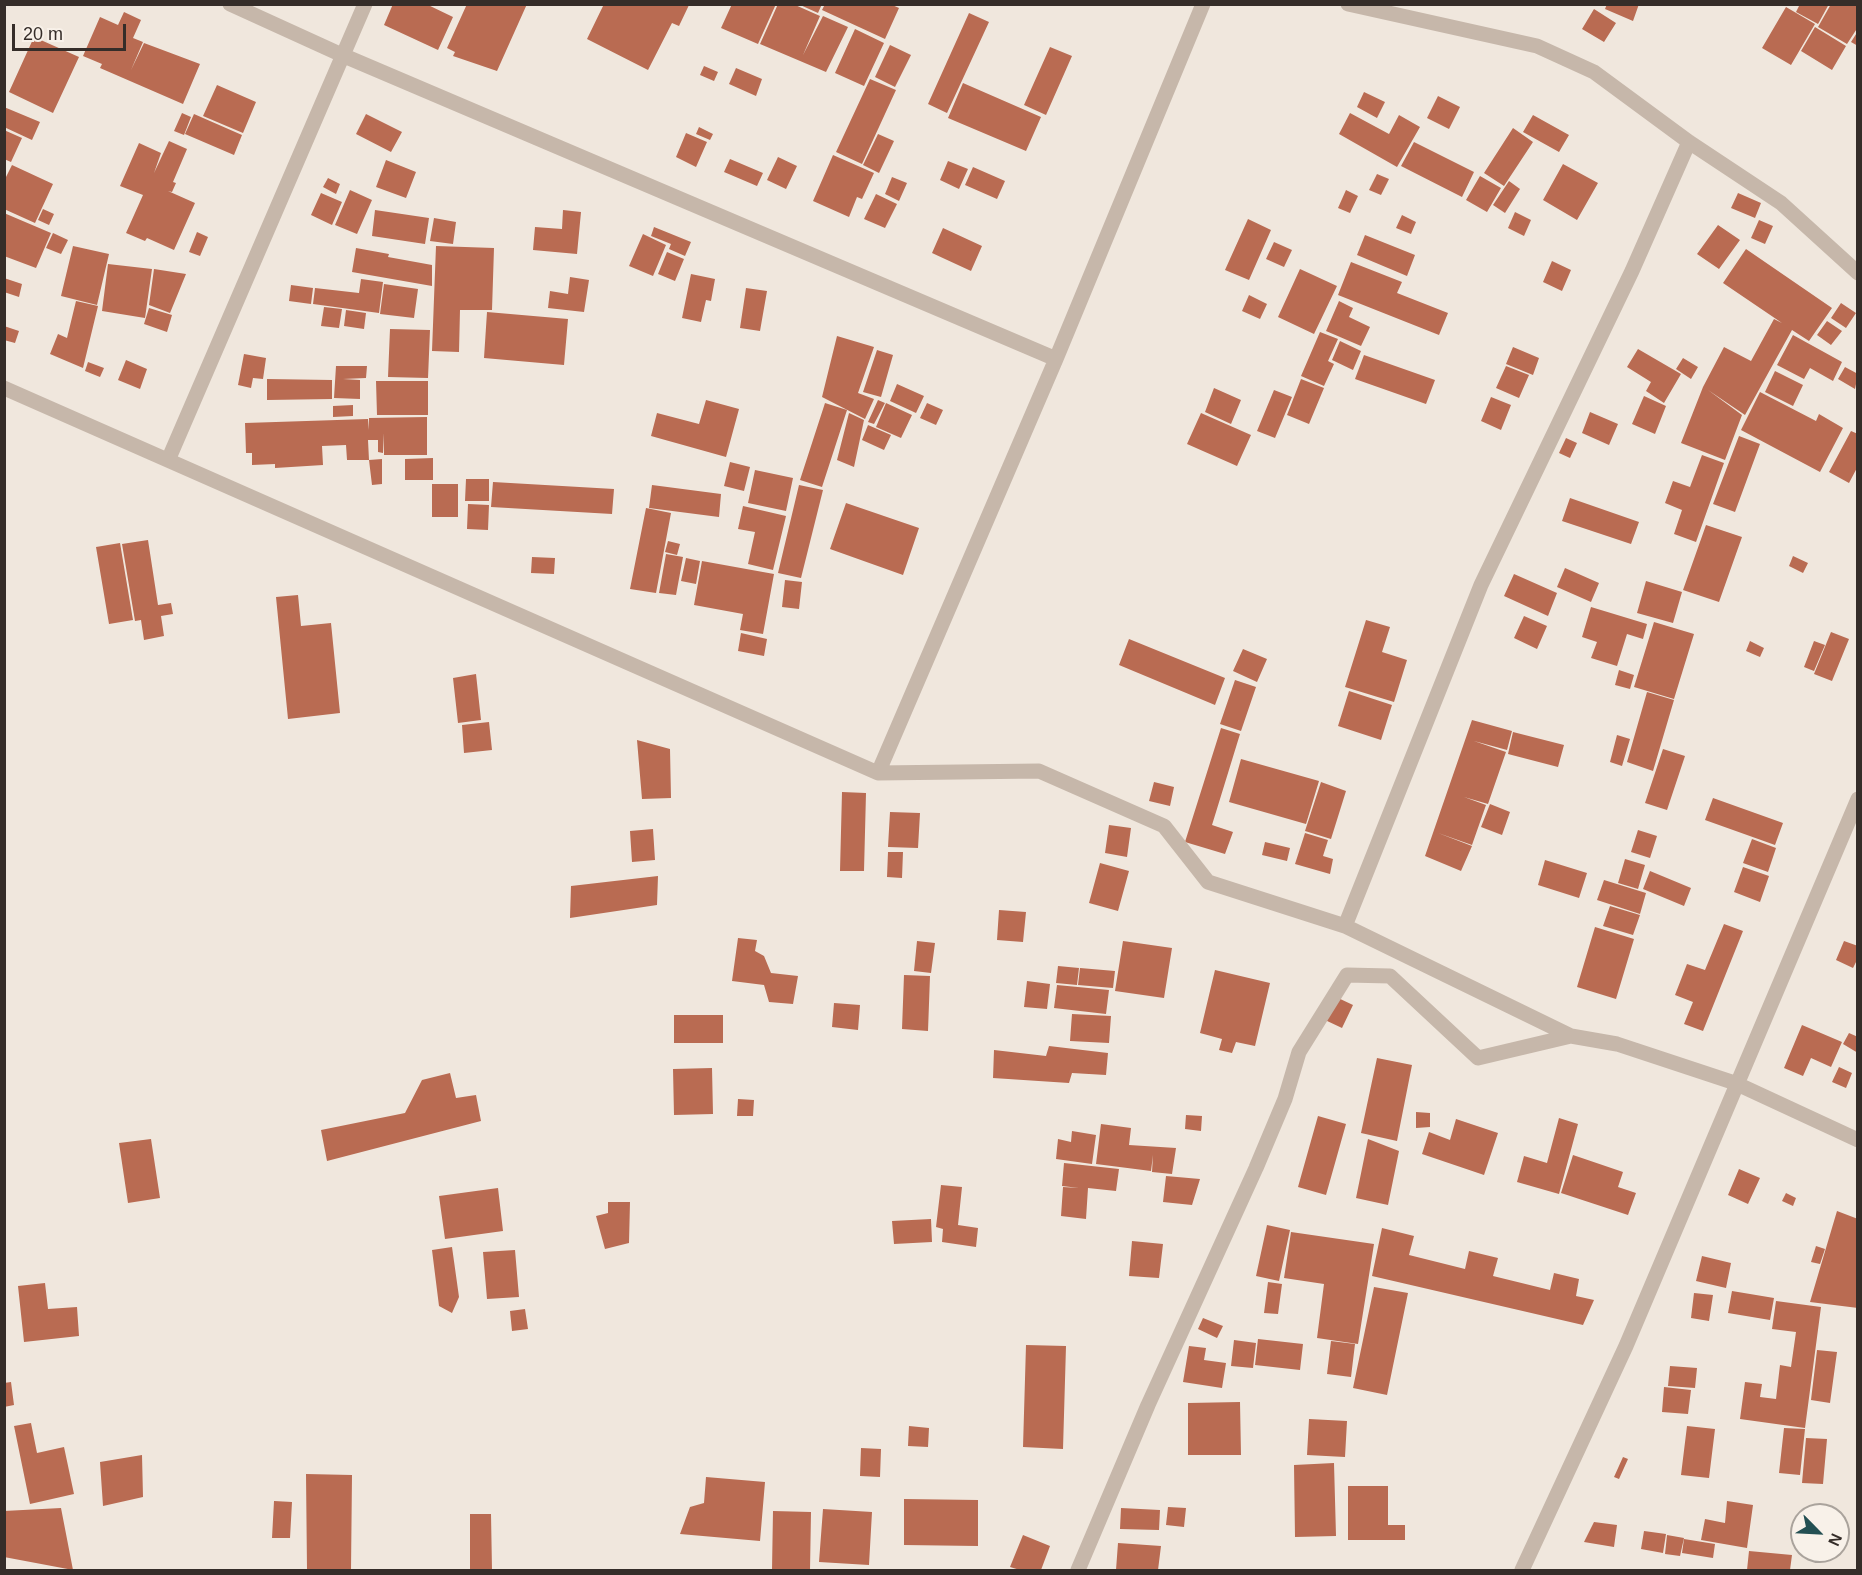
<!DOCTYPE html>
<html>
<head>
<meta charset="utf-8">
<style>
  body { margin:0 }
  #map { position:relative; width:1862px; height:1575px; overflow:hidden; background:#f0e7dd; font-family:Helvetica,sans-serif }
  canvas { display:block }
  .frame { position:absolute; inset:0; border:6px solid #352d29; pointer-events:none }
  .north { position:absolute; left:1790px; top:1503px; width:60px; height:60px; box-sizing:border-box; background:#f8f1e9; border:2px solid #aaa39c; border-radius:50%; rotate:114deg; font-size:16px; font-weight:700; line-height:24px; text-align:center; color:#352d29 }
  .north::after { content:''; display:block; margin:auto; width:21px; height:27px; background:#234f52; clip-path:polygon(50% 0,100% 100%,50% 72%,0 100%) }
  .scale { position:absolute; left:12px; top:24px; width:114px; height:27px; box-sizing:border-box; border:3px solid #352d29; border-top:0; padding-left:8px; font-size:18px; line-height:21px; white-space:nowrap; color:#352d29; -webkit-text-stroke:4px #f8f1e9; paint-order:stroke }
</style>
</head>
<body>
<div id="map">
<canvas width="1862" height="1575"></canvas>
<div class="frame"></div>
<div class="north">N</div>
<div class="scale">20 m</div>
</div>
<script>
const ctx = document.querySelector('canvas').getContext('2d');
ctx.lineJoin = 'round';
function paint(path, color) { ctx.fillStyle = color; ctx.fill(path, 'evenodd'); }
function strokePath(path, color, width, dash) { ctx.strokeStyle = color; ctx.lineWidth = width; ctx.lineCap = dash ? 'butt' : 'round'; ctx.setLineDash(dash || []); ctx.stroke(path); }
const building = new Path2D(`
  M393 4H426L453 17 438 50 384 25Z
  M467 4H527L497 71 453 56 455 52 447 48Z
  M604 4H688L689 5 679 26 672 23 648 70 587 39Z
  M732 4H776L758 44 721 28Z
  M778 4H793L820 16 803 55 823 16 848 27 826 72 760 44Z
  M798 4H822L818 13Z
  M825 4H890L899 8 885 39 822 10Z
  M1607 4H1639L1633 21 1605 9Z
  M1800 4H1829L1818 24 1796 12Z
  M1831 4H1858V27L1847 44 1818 27Z
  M1786 7 1815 24 1791 65 1762 48Z
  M1594 9 1616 23 1604 42 1582 29Z
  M124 12 141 20 133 38 143 42 131 70 144 43 200 64 183 104 100 68 102 64 83 56 100 17 118 25Z
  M969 13 989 22 947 113 928 104Z
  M1815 27 1846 46 1832 70 1801 51Z
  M855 29 884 43 864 86 835 73Z
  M1858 31V46L1851 42Z
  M34 37 79 57 53 113 9 92Z
  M890 45 911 55 895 87 875 77Z
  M1050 47 1072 56 1046 115 1024 105Z
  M704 66 718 72 714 81 700 75Z
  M736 68 762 79 756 96 729 84Z
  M870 79 896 90 862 164 836 152Z
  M963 83 1041 117 1026 151 948 118Z
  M217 85 256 102 243 133 203 116Z
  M1364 92 1385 102 1377 118 1357 107Z
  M1438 96 1460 107 1449 129 1427 118Z
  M4 107 40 122 32 140 4 127Z
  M182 113 191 117 184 135 174 131Z
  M1350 113 1389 134 1399 115 1420 127 1397 167 1339 134Z
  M194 114 242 135 234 155 185 134Z
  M366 114 402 132 391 152 356 134Z
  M1533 115 1569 135 1559 152 1523 132Z
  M699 127 713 134 710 140 696 134Z
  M1513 128 1533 142 1504 186 1484 173Z
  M4 130 22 138 11 162 4 159Z
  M686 133 707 142 696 167 676 157Z
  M878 134 894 141 879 173 863 165Z
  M169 141 187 149 173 182 176 183 172 192 168 191 195 203 174 250 147 238 145 241 126 233 143 195 120 186 139 143 161 153 154 173Z
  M1414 142 1474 172 1462 197 1401 166Z
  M833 155 874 173 862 199 857 197 849 217 813 201Z
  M778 157 797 166 786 189 767 180Z
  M730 159 763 173 757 186 724 172Z
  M386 160 416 172 406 198 376 187Z
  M948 161 968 169 959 189 940 180Z
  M1563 164 1598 183 1577 220 1543 200Z
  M12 165 53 184 35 223 4 209V181Z
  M973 167 1005 181 997 199 965 185Z
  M1377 174 1389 179 1381 195 1369 190Z
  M1480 176 1501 188 1487 212 1466 200Z
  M892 177 907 183 899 201 885 194Z
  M328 178 340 184 336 194 323 187Z
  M1509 181 1520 189 1505 213 1493 205Z
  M350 190 372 200 357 234 335 225Z
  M1346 190 1358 196 1350 213 1338 208Z
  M321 193 342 202 332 225 311 215Z
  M1738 193 1761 203 1755 218 1731 208Z
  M876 194 897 204 885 228 864 219Z
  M43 209 54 214 49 225 38 220Z
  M375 210 429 218 425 244 372 236Z
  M563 210 581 212 577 254 533 250 535 227 562 229Z
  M1515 212 1531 220 1524 236 1508 228Z
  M4 213 51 233 36 268 4 256Z
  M1402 215 1416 222 1411 234 1396 228Z
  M434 218 456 222 453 244 430 241Z
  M1248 219 1271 230 1249 280 1225 270Z
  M1759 220 1773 226 1765 244 1751 238Z
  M1718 225 1740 240 1719 269 1697 254Z
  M654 227 691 242 685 256 669 249 671 244 651 236Z
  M943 228 982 246 971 271 932 253Z
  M197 232 208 237 200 256 189 252Z
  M53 233 68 240 61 254 46 248Z
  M643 234 666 245 653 276 629 266Z
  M1365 235 1415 255 1407 276 1357 255Z
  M1274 242 1292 250 1284 267 1266 259Z
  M73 246 109 254 97 305 61 296Z
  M436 246 494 248 492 310H460L459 352 432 351Z
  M356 248 389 254 388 257 432 265V286L352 272Z
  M1746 249 1832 308 1809 341 1792 330 1745 415 1708 390 1742 415 1725 460 1681 443 1703 387 1724 347 1751 361 1774 319 1782 323 1723 283Z
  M667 252 684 259 675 281 658 274Z
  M1552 261 1571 270 1562 291 1543 282Z
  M1351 262 1402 282 1397 293 1448 313 1439 335 1338 295Z
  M108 264 152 269 145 318 102 311Z
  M154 269 186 274 170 313 149 305Z
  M1300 269 1337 286 1314 334 1278 317Z
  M691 274 715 279 711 301 706 300 701 322 682 318Z
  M570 277 589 280 584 312 548 308 550 291 568 294Z
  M4 278 22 284 19 297 4 292Z
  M361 279 383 282 379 313 313 304 315 288 359 293Z
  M384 284 418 289 414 318 380 314Z
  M291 285 313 288 311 304 289 301Z
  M746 288 767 291 760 331 740 328Z
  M1249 295 1267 304 1260 319 1242 311Z
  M76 301 98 306 83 368 50 354 58 334 67 338Z
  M1339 301 1353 308 1349 317 1370 327 1361 346 1326 331Z
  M1841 303 1856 313 1846 328 1831 318Z
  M324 307 342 309 339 328 321 326Z
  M149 308 172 315 167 332 144 324Z
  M346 310 366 313 364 329 344 326Z
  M487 312 568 319 564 365 484 358Z
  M1827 321 1842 331 1831 345 1817 335Z
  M4 326 19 331 15 343 4 340Z
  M390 329 430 330 428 378 388 377Z
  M1320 332 1338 339 1328 361 1334 364 1324 386 1301 376Z
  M1793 335 1842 362 1833 381 1810 368 1804 379 1777 365Z
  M837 336 874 347 858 393 874 399 865 419 822 397Z
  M1340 341 1361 351 1353 370 1332 360Z
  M1513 347 1539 358 1533 375 1506 364Z
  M1638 349 1681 374 1664 403 1646 391 1651 382 1627 367Z
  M877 350 893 355 881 397 863 392Z
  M244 354 266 358 263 379 253 378 251 388 238 385Z
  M1364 355 1435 380 1426 404 1355 379Z
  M1683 358 1698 367 1691 379 1676 369Z
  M126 360 147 369 140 389 118 380Z
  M88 362 104 368 100 377 85 371Z
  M336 366H367L366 378 343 379 360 380V399L334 398Z
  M1506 366 1529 375 1519 398 1496 388Z
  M1845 367 1858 374 1855 389 1838 379Z
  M1775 371 1803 385 1793 406 1765 392Z
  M267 379 332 380V399L267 400Z
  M1301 379 1324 388 1309 424 1287 415Z
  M376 381H428V415H377Z
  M897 384 924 396 916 413 890 401Z
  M1214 388 1241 400 1231 424 1205 412Z
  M1274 390 1292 397 1275 438 1257 431Z
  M1760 392 1816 421 1819 414 1843 428 1820 472 1741 430Z
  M1644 396 1666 406 1655 434 1632 424Z
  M1491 397 1511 405 1501 430 1481 421Z
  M706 400 739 409 726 457 651 436 657 413 699 424Z
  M878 400 885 403 874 424 868 422Z
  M825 403 847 410 822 487 800 480Z
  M886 403 912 415 901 438 876 427Z
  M927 403 943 410 936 425 920 418Z
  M353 405V416L333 417V406Z
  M1590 412 1618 424 1609 445 1582 433Z
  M849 413 864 420 854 467 837 460Z
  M1201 413 1251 435 1237 466 1187 444Z
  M427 417V455H384V433L383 453 378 452V440H368L369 460H347L346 445 322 446 323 465 275 468V464L252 465V453H246L245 423 368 419 369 430V418Z
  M868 425 891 435 884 450 862 440Z
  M1851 431 1858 434V466L1849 483 1829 472Z
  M1739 436 1760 444 1735 512 1713 504Z
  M1566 438 1577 443 1570 458 1559 453Z
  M1702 455 1724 463 1696 542 1674 534 1682 510 1665 503 1673 481 1690 487Z
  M433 458V480H405V459Z
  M382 459V484L372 485 369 460Z
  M730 462 750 467 744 491 724 486Z
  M755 470 793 478 786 511 748 503Z
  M466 479H489V501H465Z
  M493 482 614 489 612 514 491 507Z
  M432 484H458V517H432Z
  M652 485 721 494 719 517 649 508Z
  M799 485 823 490 801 578 778 573Z
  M1570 498 1639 522 1631 544 1562 521Z
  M846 503 919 528 903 575 830 549Z
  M468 504 489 505 488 530 467 529Z
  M743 506 786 516 773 570 748 564 755 532 738 529Z
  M646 508 671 513 656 593 630 589Z
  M1706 525 1742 537 1719 602 1683 590Z
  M148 540 158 605 171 603 173 614 161 616 164 636 144 640 141 620 135 621 122 544Z
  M668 541 680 544 677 555 665 552Z
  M120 543 133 620 109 624 96 547Z
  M666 554 683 557 676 595 659 593Z
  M1793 556 1808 563 1803 573 1789 566Z
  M532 557 555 558 554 574 531 573Z
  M686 558 700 561 696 584 681 581Z
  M702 561 774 574 763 634 740 630 743 614 694 605Z
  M1565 568 1599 583 1591 602 1557 587Z
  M1514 574 1557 593 1548 616 1504 596Z
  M785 580 802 582 799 609 782 607Z
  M1646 581 1682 592 1673 623 1637 613Z
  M298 595 301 626 331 623 340 713 288 719 276 597Z
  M1591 607 1647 624 1643 639 1627 634 1617 666 1591 658 1597 642 1582 637Z
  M1524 616 1547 626 1537 649 1514 638Z
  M1366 620 1390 627 1382 652 1407 660 1394 702 1345 687Z
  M1654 622 1694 634 1674 699 1634 687Z
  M1831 632 1849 639 1832 681 1814 674Z
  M741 633 767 639 764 656 738 651Z
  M1129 639 1225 678 1215 705 1119 665Z
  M1750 641 1764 648 1760 657 1746 651Z
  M1814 641 1825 645 1814 671 1804 667Z
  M1243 649 1267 659 1257 682 1233 671Z
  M1619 670 1634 675 1630 689 1615 685Z
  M476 674 481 720 458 723 453 678Z
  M1235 680 1256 687 1241 731 1220 724Z
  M1349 691 1392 705 1381 740 1338 726Z
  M1647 692 1674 700 1653 771 1627 762Z
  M1472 720 1512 731 1507 750 1474 741 1506 752 1488 804 1464 797 1486 805 1472 845 1438 833 1472 846 1461 871 1425 856Z
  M489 722 492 750 464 753 462 725Z
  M1221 728 1240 734 1212 825 1233 832 1225 854 1185 842Z
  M1513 732 1564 745 1558 767 1508 754Z
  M1617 735 1630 739 1622 766 1610 762Z
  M637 740 670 749 671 798 642 799Z
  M1663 749 1685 756 1667 810 1645 803Z
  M1241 759 1319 781 1306 824 1229 802Z
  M1154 782 1174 787 1170 806 1149 801Z
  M1321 782 1346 791 1331 839 1305 831Z
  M842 792 866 793 864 871H840Z
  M1713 798 1783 823 1775 845 1705 820Z
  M1490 804 1510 812 1502 835 1481 827Z
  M890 812 920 813 918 848 888 847Z
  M1109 825 1131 828 1127 857 1105 853Z
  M653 829 655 860 632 862 630 831Z
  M1638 830 1657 836 1650 858 1631 852Z
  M1305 833 1328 840 1323 856 1333 859 1330 874 1295 864Z
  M1752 839 1776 848 1768 872 1743 863Z
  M1265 842 1290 848 1287 861 1262 855Z
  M888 852H903L902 878 887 877Z
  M1625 859 1645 865 1638 889 1618 883Z
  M1545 860 1587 873 1579 898 1538 885Z
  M1100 863 1129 871 1118 911 1089 903Z
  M1743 867 1769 876 1760 902 1734 892Z
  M1650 871 1691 888 1684 906 1643 889Z
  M658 876 657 905 570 918 571 886Z
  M1604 880 1646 893 1640 914 1597 900Z
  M1610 906 1640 915 1633 935 1603 926Z
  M999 910 1026 912 1023 942 997 940Z
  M1724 924 1743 931 1703 1031 1684 1024 1693 1002 1675 995 1687 964 1705 970Z
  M1595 927 1634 939 1616 999 1577 987Z
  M738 938 757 940 755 951 764 956 771 973 798 976 793 1004 769 1002 764 985 732 981Z
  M917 941 935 943 931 973 914 971Z
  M1123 941 1172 948 1164 998 1115 991Z
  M1844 941 1858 946V958L1853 968 1836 960Z
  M1058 966 1079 968 1077 985 1056 983Z
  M1080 968 1115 971 1113 988 1078 985Z
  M1215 970 1270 983 1255 1046 1236 1042 1232 1053 1219 1050 1222 1039 1200 1033Z
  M904 975 930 976 928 1031 902 1029Z
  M1027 981 1050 984 1047 1009 1024 1007Z
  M1057 985 1109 990 1106 1014 1054 1008Z
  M1336 997 1353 1005 1342 1028 1325 1020Z
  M834 1003 860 1005 858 1030 832 1027Z
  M1072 1014 1111 1016 1109 1043 1070 1041Z
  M674 1015H723V1043H674Z
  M1802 1025 1842 1042 1831 1067 1811 1058 1803 1076 1784 1068Z
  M1849 1033 1858 1037V1053L1843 1044Z
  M1049 1046 1108 1053 1106 1075 1072 1073 1069 1083 993 1078 994 1050 1046 1056Z
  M1377 1058 1412 1065 1397 1141 1361 1133Z
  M1839 1067 1852 1073 1846 1088 1832 1082Z
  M712 1068 713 1114 674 1115 673 1069Z
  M450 1073 456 1098 476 1095 481 1121 327 1161 321 1130 405 1113 422 1080Z
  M738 1099 754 1100 753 1116H737Z
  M1416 1112 1430 1113V1127L1416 1128Z
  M1186 1115 1202 1116 1201 1131 1185 1129Z
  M1318 1116 1346 1124 1326 1195 1298 1187Z
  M1559 1118 1578 1124 1559 1194 1517 1182 1524 1156 1547 1163Z
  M1456 1119 1498 1133 1484 1175 1422 1154 1429 1132 1450 1140Z
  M1101 1124 1131 1128 1129 1145 1176 1148 1172 1174 1152 1172 1153 1155 1151 1171 1096 1164Z
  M1072 1131 1096 1135 1092 1164 1056 1159 1058 1139 1071 1142Z
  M151 1139 160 1198 128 1203 119 1143Z
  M1368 1139 1399 1151 1388 1205 1356 1198Z
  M1573 1155 1623 1172 1618 1187 1636 1193 1628 1215 1561 1193Z
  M1064 1163 1119 1169 1116 1191 1088 1188 1086 1219 1061 1216 1063 1187 1079 1188 1062 1186Z
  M1739 1169 1760 1178 1748 1204 1728 1195Z
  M1166 1176 1200 1179 1192 1205 1163 1202Z
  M941 1185 962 1187 958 1225 978 1228 976 1247 942 1242 943 1229 936 1227Z
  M498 1188 503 1231 445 1239 439 1196Z
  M1786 1193 1796 1198 1793 1206 1782 1201Z
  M608 1202H630L629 1243 605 1249 596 1216 608 1213Z
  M1837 1211 1858 1219V1308L1810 1302Z
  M931 1219 932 1242 894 1244 892 1221Z
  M1267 1225 1290 1230 1279 1281 1256 1276Z
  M1382 1228 1414 1236 1409 1255 1465 1269 1469 1251 1498 1258 1493 1276 1550 1290 1554 1273 1579 1279 1576 1296 1594 1300 1583 1325 1372 1276Z
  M1291 1232 1374 1244 1358 1344 1317 1338 1324 1284 1284 1278Z
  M1132 1241 1163 1244 1159 1278 1129 1276Z
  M1816 1246 1825 1249 1820 1264 1811 1262Z
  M452 1247 459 1297 452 1313 439 1306 432 1250Z
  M515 1250 519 1297 487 1299 483 1252Z
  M1702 1256 1731 1263 1726 1288 1696 1281Z
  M1268 1282 1282 1284 1278 1314 1264 1313Z
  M45 1283 48 1309 77 1307 79 1336 24 1342 18 1286Z
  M1374 1287 1408 1293 1387 1395 1353 1388Z
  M1732 1291 1774 1298 1770 1320 1728 1313Z
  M1694 1293 1713 1295 1709 1321 1691 1318Z
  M1776 1301 1821 1307 1805 1428 1740 1419 1745 1382 1762 1384 1760 1397 1776 1399 1780 1365 1791 1367 1796 1332 1772 1329Z
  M525 1309 528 1329 512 1331 510 1311Z
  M1203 1318 1223 1326 1217 1338 1198 1329Z
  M1258 1339 1303 1344 1300 1370 1255 1365Z
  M1234 1340 1256 1343 1253 1368 1231 1366Z
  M1331 1341 1355 1344 1351 1377 1327 1374Z
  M1026 1345 1066 1346 1063 1449 1023 1447Z
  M1189 1346 1206 1348 1204 1360 1226 1363 1222 1388 1183 1382Z
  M1817 1350 1837 1352 1830 1403 1811 1400Z
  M1670 1366 1697 1368 1695 1388 1668 1386Z
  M11 1382 14 1405 4 1407V1383Z
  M1664 1387 1691 1390 1688 1414 1662 1412Z
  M1240 1402 1241 1455H1188V1403Z
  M1309 1419 1347 1421 1345 1457 1307 1455Z
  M31 1423 37 1453 64 1447 74 1494 30 1504 14 1426Z
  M909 1426 929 1428 928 1447 908 1446Z
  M1687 1426 1715 1429 1709 1478 1681 1475Z
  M1784 1428 1805 1429 1800 1475 1779 1473Z
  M1806 1438 1827 1439 1823 1484 1802 1483Z
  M861 1448 881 1449 880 1477 860 1476Z
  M142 1455 143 1497 103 1506 100 1462Z
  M1623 1457 1628 1459 1619 1479 1614 1477Z
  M1334 1463 1336 1536 1295 1537 1294 1465Z
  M306 1474 352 1475 351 1570H307Z
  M706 1477 765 1482 760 1541 680 1534 690 1507 704 1503Z
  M1348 1486H1388V1525H1405V1540H1348Z
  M904 1499 978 1500V1546L904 1545Z
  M274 1501 292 1502 290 1538H272Z
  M1727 1501 1753 1505 1747 1548 1701 1540 1705 1519 1725 1523Z
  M1168 1507 1186 1508 1184 1527 1166 1525Z
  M61 1508 73 1570 4 1557V1511Z
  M1121 1508 1160 1510 1159 1530 1120 1529Z
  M823 1509 872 1512 869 1565 819 1562Z
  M773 1511 811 1512 810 1570H772Z
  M470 1514H491L492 1570H470Z
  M1594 1522 1617 1525 1614 1547 1584 1542Z
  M1644 1531 1666 1534 1663 1553 1641 1549Z
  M1023 1535 1050 1546 1041 1570H1020L1010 1567Z
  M1667 1535 1684 1538 1680 1556 1665 1554Z
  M1684 1539 1715 1544 1713 1558 1682 1553Z
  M1118 1543 1161 1546 1158 1570H1116Z
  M1749 1551 1792 1555 1790 1570H1747Z`);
const minor = new Path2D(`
  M230 4 342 55 1056 359
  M1348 4 1537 46 1594 72 1689 142 1781 203 1858 273
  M4 388 878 773 1056 359 1203 4
  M169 458 365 4
  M878 773 1039 771 1164 826 1208 882 1345 926 1571 1036 1617 1044 1735 1083 1858 1140
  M1345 926 1481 585 1632 271 1689 142
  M1078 1570 1148 1405 1256 1168 1285 1099 1299 1052 1347 975 1390 976 1478 1058 1571 1036
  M1522 1570 1626 1346 1858 799`);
paint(building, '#b96b52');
strokePath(minor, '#c6b7aa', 15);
</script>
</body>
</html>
